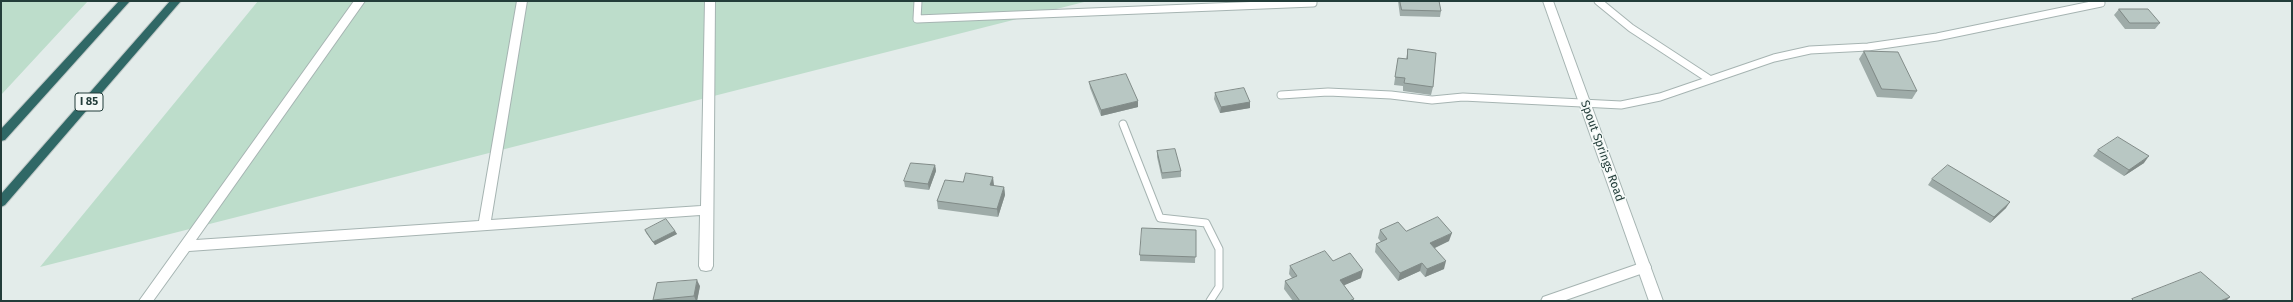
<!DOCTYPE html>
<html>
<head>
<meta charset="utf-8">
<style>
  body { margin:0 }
  #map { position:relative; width:2293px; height:302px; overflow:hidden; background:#e3ecea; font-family:"Fira Sans",sans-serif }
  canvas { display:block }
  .frame { position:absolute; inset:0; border:2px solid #233d3a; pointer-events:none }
</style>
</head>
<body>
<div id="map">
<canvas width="2293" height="302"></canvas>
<div class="frame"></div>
</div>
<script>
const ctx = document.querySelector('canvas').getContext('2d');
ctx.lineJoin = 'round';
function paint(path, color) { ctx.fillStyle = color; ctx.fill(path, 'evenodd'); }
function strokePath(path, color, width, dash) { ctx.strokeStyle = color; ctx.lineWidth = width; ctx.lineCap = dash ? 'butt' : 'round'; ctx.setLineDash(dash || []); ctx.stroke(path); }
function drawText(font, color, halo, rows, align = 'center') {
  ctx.font = font + ' "Fira Sans",sans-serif'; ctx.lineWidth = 3; ctx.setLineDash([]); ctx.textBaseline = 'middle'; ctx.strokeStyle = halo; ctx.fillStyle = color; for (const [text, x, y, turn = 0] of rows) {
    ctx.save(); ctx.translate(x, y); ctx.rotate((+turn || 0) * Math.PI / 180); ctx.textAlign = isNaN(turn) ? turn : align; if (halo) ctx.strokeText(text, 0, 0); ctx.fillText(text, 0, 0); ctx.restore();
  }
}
const green = new Path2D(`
  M1 1H88L1 95Z
  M258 1H1088L40 267Z`);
const service = new Path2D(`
  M918 1 917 19 1313 3V1
  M1598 1 1631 28 1709 79
  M1281 95 1328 92 1391 95 1432 100 1463 97 1621 105 1660 97 1774 58 1810 50 1868 47 1937 37 2101 3
  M1123 124 1160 218 1206 223 1219 249V287L1210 301`);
const minor = new Path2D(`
  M354 1H365L196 240 479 221 517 1H527L491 220 701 206 705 1H715L713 266 711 270 706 271 701 270 699 266 700 215 189 251 153 301H139Z
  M1644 262 1649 263 1651 267 1649 271 1563 301H1541L1543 297Z`);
const tertiary = new Path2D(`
  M1543 1H1553L1663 301H1649Z`);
const motorway = new Path2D(`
  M119 1H130L5 140 1 141V129Z
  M170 1H181L5 205 1 207V194Z`);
const wall = new Path2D(`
  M1398 1H1439L1441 11 1440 17 1400 16Z
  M2119 9 2160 23 2155 29H2125L2114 15Z
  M1408 49 1433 87 1431 95 1403 91V86L1394 85 1398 58 1406 59Z
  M1864 51 1917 91 1912 99 1877 97 1859 59Z
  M1089 82 1138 107 1101 116 1090 88Z
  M1215 93 1250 102V108L1220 113 1214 99Z
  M2098 150 2144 163 2124 176 2093 156Z
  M1157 151 1181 171V177L1162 179 1157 157Z
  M935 165 936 171 929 190 905 187 904 181Z
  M1932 179 2006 208 1990 223 1928 185Z
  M963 182 994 185V186L1004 187 1005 195 998 217 938 209 937 201Z
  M645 230 675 231 677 234 655 245 646 233Z
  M1196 230 1195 263 1140 261V255Z
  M1380 230 1406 231 1449 241 1435 248 1444 269 1425 277 1420 271 1398 281 1375 252 1376 244 1381 242 1378 238Z
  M1333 261 1361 278 1344 285 1354 301H1293L1284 289 1285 281 1292 278 1289 274 1290 266Z
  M700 286 697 301H654L653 300Z`);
const shadedWall = new Path2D(`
  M1138 101V107L1101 116V110Z
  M1250 102V108L1220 113 1221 107Z
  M2149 156 2144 163 2124 176 2129 170Z
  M935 165 936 171 929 190 928 184Z
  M993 177 994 185 992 194 990 185Z
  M1004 187 1005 195 998 217 997 209Z
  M2010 202 2006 208 1990 223 1994 217Z
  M675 231 677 234 655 245 653 242Z
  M1452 233 1449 241 1428 251 1430 243Z
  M1446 261 1444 269 1425 277 1427 269Z
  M1422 263 1420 271 1398 281 1400 273Z
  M1363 270 1361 278 1338 288 1340 280Z
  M697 280 700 286 697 301H696L694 296Z
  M2230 297 2226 301H2220Z`);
const building = new Path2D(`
  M1400 1H1439L1441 11 1402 10Z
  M2119 9H2148L2160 23H2130Z
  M1408 49 1436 53 1433 87 1404 83 1405 78 1395 77 1398 58 1407 59Z
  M1864 51 1898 52 1917 91 1882 89Z
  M1126 74 1138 101 1101 110 1089 82Z
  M1244 88 1250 102 1221 107 1215 93Z
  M2118 137 2149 156 2129 170 2098 150Z
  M1175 149 1181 171 1162 173 1157 151Z
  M911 163 935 165 928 184 904 181Z
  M1948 165 2010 202 1994 217 1932 179Z
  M966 173 993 177 990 185 1004 187 997 209 937 201 945 180 963 182Z
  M1438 217 1452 233 1430 243 1446 261 1427 269 1422 263 1400 273 1376 244 1387 239 1380 230 1398 222 1406 231Z
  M666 219 675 231 653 242 645 230Z
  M1142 228 1196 230V257L1140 255Z
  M1325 251 1333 261 1350 253 1363 270 1340 280 1354 299 1349 301H1300L1285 281 1297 276 1290 266Z
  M2201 272 2230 297 2220 301H2134L2132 299Z
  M697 280 694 296 653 300 657 283Z`);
const shields = [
  [89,102,28]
];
const shieldNames = [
  ["I 85",89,102]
];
const streetNames = [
  ["Spout Springs Road",1602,151,70]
];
paint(green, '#bdddcb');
strokePath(service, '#a6b4b2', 9);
strokePath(minor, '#a6b4b2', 2);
strokePath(tertiary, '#a6b4b2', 2);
strokePath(motorway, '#c1c9c8', 2);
strokePath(service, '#fff', 7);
paint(minor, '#fff');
paint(tertiary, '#fff');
paint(motorway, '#306866');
paint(wall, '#9eaba8');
paint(shadedWall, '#818b88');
paint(building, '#b8c7c3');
strokePath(building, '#818b88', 1);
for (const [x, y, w] of shields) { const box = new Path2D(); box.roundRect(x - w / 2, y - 9, w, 18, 3); ctx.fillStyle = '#f4f9f7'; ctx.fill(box); strokePath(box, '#233d3a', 1); }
drawText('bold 11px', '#233d3a', null, shieldNames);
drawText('12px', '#233d3a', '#f4f9f7', streetNames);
</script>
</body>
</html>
